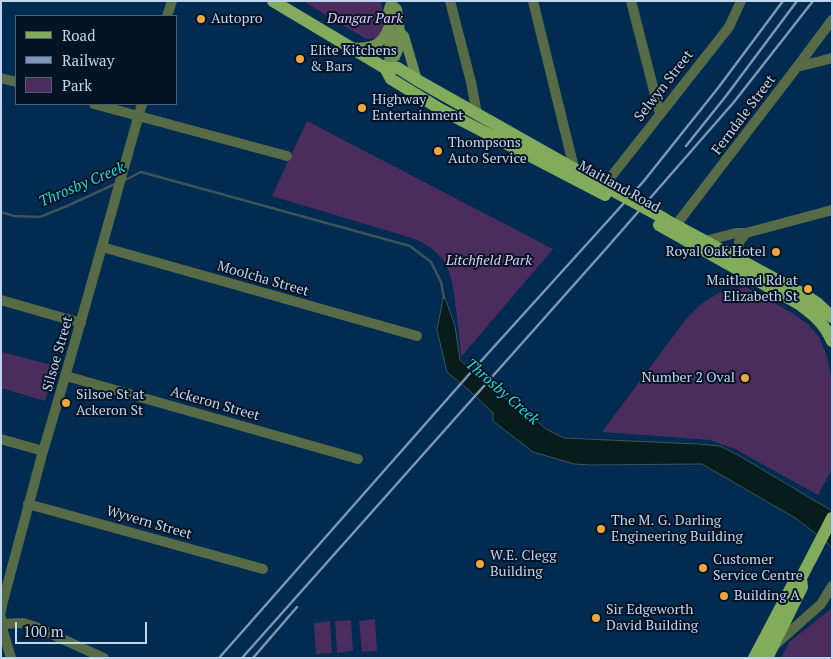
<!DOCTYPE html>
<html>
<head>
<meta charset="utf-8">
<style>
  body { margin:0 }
  #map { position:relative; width:833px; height:659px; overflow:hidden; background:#022b52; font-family:"PT Serif",serif }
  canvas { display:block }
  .frame { position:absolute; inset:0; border:2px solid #c0d5ee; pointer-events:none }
  .legend { position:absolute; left:15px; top:15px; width:162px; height:90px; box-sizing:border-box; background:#051425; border:1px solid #506175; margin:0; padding:6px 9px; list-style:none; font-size:15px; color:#c0d5ee }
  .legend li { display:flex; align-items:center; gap:10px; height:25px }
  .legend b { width:25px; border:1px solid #506175 }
  .scale { position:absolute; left:15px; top:622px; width:132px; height:22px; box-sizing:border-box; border:2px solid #c0d5ee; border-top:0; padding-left:6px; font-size:15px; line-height:18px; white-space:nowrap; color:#c0d5ee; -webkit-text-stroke:4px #051425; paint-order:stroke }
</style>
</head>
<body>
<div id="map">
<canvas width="833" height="659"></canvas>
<div class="frame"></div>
<ul class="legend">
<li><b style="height:6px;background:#82ac5c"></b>Road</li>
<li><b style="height:6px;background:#7c98b6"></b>Railway</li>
<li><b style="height:14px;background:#4a2d5c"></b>Park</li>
</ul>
<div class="scale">100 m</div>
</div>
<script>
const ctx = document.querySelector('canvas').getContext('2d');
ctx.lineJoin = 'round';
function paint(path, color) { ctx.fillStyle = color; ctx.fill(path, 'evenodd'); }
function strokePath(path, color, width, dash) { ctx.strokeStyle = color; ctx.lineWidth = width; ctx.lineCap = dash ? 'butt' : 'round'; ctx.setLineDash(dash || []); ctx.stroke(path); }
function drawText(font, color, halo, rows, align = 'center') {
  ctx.font = font + ' "PT Serif",serif'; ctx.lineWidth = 4; ctx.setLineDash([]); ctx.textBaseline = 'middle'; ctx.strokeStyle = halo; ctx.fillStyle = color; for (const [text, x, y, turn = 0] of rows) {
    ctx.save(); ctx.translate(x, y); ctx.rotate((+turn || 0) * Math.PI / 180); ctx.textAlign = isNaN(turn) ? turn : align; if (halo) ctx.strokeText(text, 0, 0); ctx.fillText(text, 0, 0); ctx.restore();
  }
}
const green = new Path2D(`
  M303 1H381C382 15 387 31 375 40L374 38 366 39Z
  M307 121 553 249 461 357C460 341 458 325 456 309 452 275 450 255 415 239L272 196Z
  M746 287 794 314 809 325 819 337 826 353 832 380V469L818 495 735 449 710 440 602 432 686 319 701 304 718 293Z
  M3 352 55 366 45 401 1 388V358Z
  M832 608V658H781L789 642Z
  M375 619 377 651 362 652 359 621Z
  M351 620 353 651 337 653 335 621Z
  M330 621 332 653 316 654 314 623Z`);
const water = new Path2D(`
  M444 295 455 326 460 360 506 399 512 400 546 429 564 438 698 444 720 446 738 455 832 511V550L829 544 797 519 702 464 591 465 574 464 533 452 493 421V413L471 392 447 372 437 330Z`);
const stream = new Path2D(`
  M125 180 141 172 410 246 431 262 441 282 444 298
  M1 212 14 216 40 217 67 206 115 184`);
const minor = new Path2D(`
  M450 1 471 82 477 114
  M533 1 574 168
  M631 1 660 114
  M797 67 832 58
  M1 78 16 82
  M94 104 287 156
  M603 185 610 178 729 27 741 1
  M676 225 797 67 832 20
  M705 241 736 233H746L832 210
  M102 247 417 336
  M739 259V242L746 233
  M1 300 81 323
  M66 376 358 459
  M28 504 263 569
  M1 612 2 605 43 451
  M1 618 3 631 11 658
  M2 624 23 623 36 627 104 658
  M776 644 821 604 832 586`);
const tertiary = new Path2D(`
  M167 16 172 1
  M1 439 43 451C78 336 109 219 142 104`);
const secondary = new Path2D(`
  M401 33 404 36 417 80
  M351 48C369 48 382 47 388 28
  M390 60C387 50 390 48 390 39 391 31 387 21 388 13 388 9 391 6 391 1
  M385 68 390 60 395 57 398 50V36L400 32 397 9 391 4`);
const primary = new Path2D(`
  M273 1 375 62 385 68 391 79 440 109 605 195
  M385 68H398L417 80 610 189
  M666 220 805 295 817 303 832 317
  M659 225 799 304C815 316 824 323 832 341
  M754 658 793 584 801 578 832 518
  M767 658 802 587 801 578`);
const rail = new Path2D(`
  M686 146 726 96 797 1
  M219 658 472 371 643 182 718 88 783 1
  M242 658 604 251 734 102 813 1
  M253 658 297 607`);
const primaryBridge = new Path2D(`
  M610 189 665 219`);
const markers = [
  [201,19,5,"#f0a63e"],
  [300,59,5,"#f0a63e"],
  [362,108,5,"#f0a63e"],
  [438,151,5,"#f0a63e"],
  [776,252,5,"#f0a63e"],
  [808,289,5,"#f0a63e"],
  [745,378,5,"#f0a63e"],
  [66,403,5,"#f0a63e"],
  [601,529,5,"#f0a63e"],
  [480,564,5,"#f0a63e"],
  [703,568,5,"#f0a63e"],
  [724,596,5,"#f0a63e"],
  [596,618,5,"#f0a63e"]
];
const poiNames = [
  ["Autopro",211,19],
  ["Elite Kitchens",310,51],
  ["& Bars",310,67],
  ["Highway",372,100],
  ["Entertainment",372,116],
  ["Thompsons",448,143],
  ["Auto Service",448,159],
  ["Royal Oak Hotel",766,252,"right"],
  ["Maitland Rd at",798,281,"right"],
  ["Elizabeth St",798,297,"right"],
  ["Number 2 Oval",735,378,"right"],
  ["Silsoe St at",76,395],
  ["Ackeron St",76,411],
  ["The M. G. Darling",611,521],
  ["Engineering Building",611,537],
  ["W.E. Clegg",490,556],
  ["Building",490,572],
  ["Customer",713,560],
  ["Service Centre",713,576],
  ["Building A",734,596],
  ["Sir Edgeworth",606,610],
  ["David Building",606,626]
];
const parkNames = [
  ["Dangar Park",365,19],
  ["Litchfield Park",489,261]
];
const streetNames = [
  ["Selwyn Street",664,86,-52],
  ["Ferndale Street",744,115,-53],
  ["Maitland Road",619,187,29],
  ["Moolcha Street",263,279,16],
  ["Silsoe Street",58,354,-74],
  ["Ackeron Street",215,404,16],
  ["Wyvern Street",149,523,16]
];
const waterNames = [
  ["Throsby Creek",82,185,-23],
  ["Throsby Creek",502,392,41]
];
paint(green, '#4a2d5c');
paint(water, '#071d1c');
strokePath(water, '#3e545b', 1);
strokePath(stream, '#3e545b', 2.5);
strokePath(minor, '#576c46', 10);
strokePath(tertiary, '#576c46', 10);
strokePath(secondary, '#709053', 10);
strokePath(primary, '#82ac5c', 12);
strokePath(rail, '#7c98b6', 2.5);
strokePath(primaryBridge, '#82ac5c', 12);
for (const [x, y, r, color] of markers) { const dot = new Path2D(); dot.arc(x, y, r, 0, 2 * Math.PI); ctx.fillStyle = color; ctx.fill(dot); strokePath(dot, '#051425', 2); }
drawText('14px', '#c0d5ee', '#051425', poiNames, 'left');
drawText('italic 14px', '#e4c9f6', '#051425', parkNames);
drawText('14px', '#c0d5ee', '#051425', streetNames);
drawText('italic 15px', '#1ddcd6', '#051425', waterNames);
</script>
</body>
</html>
